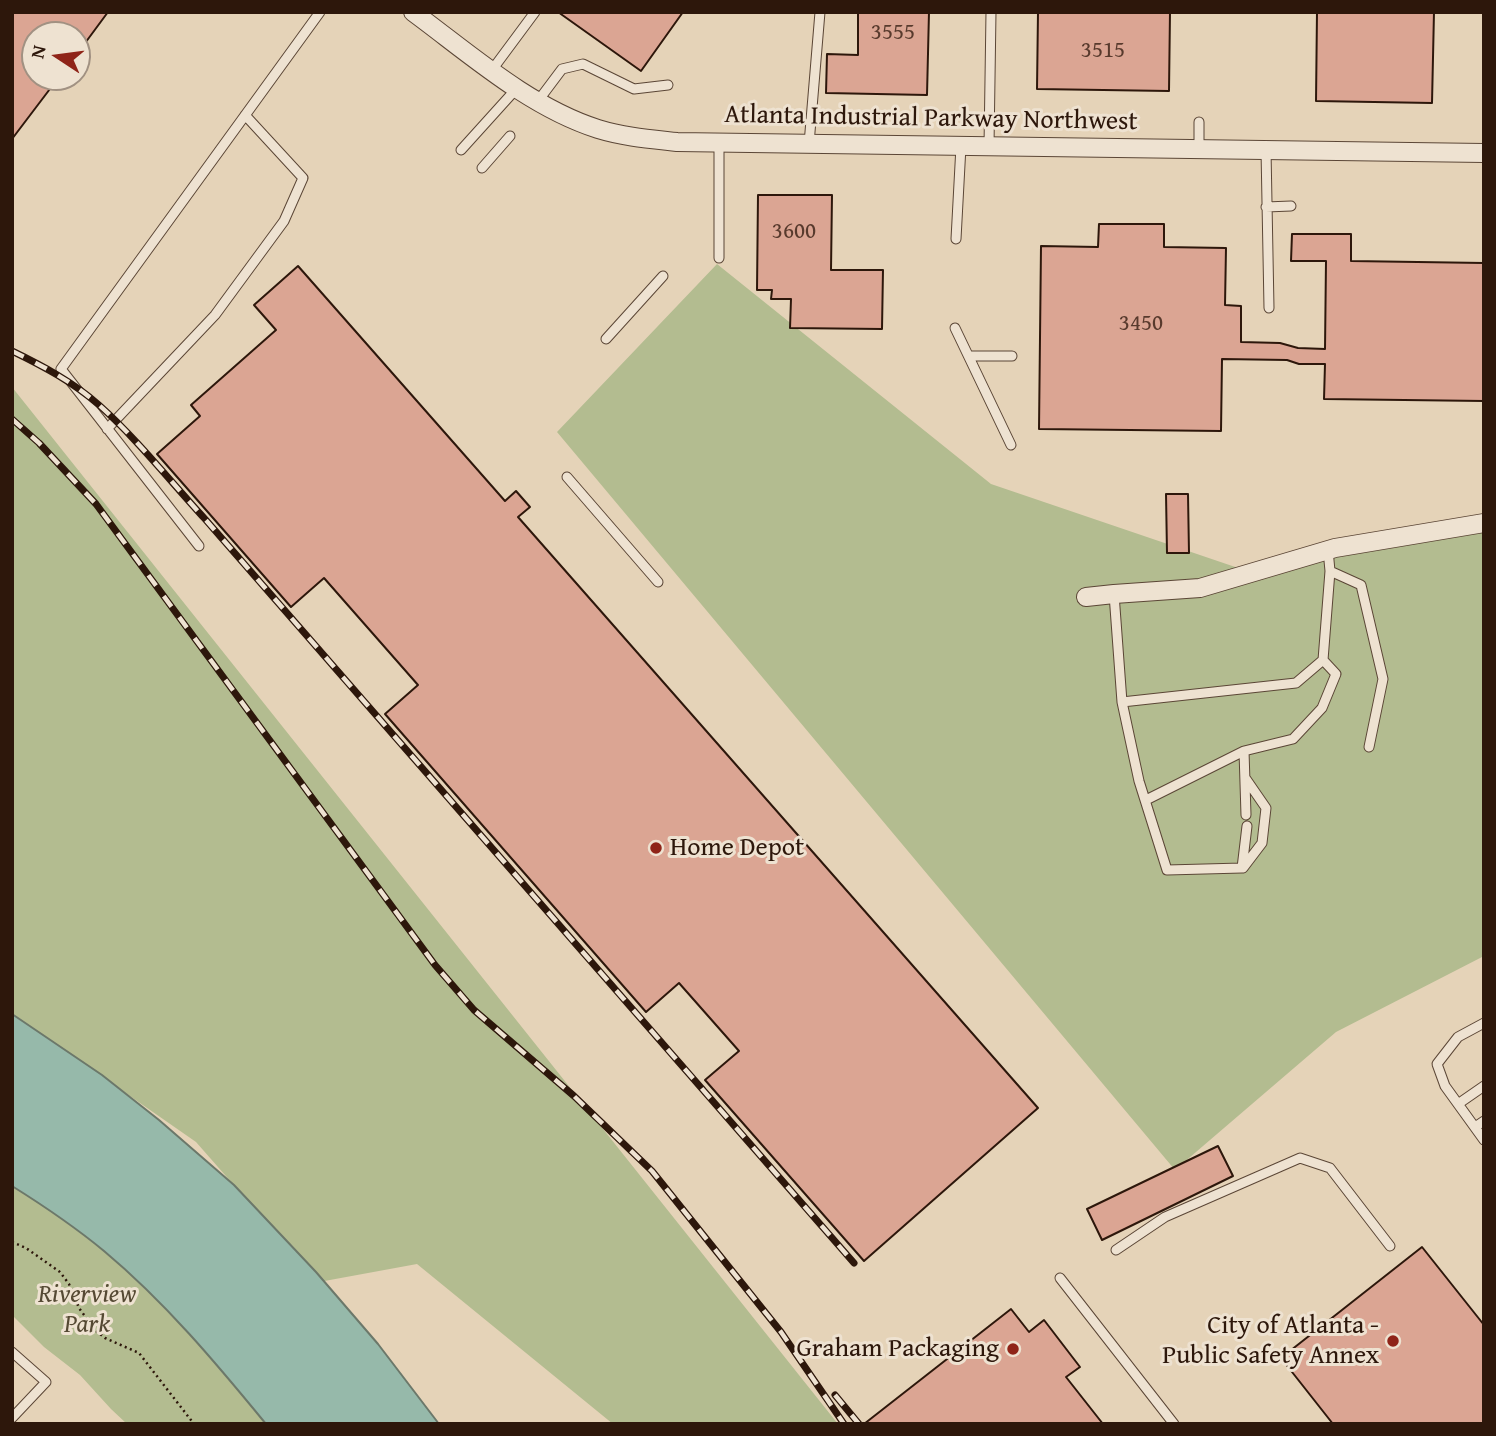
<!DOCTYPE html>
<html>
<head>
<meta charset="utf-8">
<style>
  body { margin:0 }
  #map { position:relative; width:1496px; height:1436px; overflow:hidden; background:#e5d3b8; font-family:"Gentium Book Plus",serif }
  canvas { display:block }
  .frame { position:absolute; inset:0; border:14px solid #2d170b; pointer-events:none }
  .north { position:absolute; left:21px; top:21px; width:70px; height:70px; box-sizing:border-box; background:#eee2d1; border:2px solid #a19182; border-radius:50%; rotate:283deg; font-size:19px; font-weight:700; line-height:28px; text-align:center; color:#2d170b }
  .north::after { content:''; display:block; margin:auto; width:24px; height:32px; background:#8f2418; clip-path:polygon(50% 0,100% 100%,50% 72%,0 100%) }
</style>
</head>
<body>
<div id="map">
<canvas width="1496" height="1436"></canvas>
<div class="frame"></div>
<div class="north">N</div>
</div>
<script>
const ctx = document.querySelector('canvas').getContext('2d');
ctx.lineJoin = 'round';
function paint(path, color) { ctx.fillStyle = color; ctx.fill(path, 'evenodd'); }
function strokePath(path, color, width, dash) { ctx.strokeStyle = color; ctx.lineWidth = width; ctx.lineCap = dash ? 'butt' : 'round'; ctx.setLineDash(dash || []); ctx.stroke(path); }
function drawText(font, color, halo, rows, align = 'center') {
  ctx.font = font + ' "Gentium Book Plus",serif'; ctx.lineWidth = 6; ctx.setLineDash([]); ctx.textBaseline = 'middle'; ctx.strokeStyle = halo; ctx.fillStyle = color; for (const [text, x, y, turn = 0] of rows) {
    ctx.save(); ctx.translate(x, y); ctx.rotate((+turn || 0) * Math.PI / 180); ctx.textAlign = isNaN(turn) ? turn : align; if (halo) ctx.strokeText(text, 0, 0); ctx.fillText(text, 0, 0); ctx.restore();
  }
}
const green = new Path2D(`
  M717 264 991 484 1247 571 1484 528V956L1336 1032 1175 1170 557 432Z
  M12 387 838 1424H613L417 1264 319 1282 196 1142 12 1014Z
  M12 1186C44 1206 75 1227 104 1251 165 1302 216 1363 266 1424H127L111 1409 80 1375 44 1347 12 1315Z`);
const water = new Path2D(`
  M12 1014 102 1075 159 1120 234 1185 316 1272 378 1344 439 1424H266C216 1363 165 1302 104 1251 75 1227 44 1206 12 1186Z`);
const building = new Path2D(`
  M12 12H108L77 54V35H35V77H59L12 139Z
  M558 12H683L641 71Z
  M858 12H929L927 95 826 93 827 54 858 55Z
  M1038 12H1170L1169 91 1037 89Z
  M1317 12H1434L1432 103 1316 101Z
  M758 195H832L831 270H883L882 329 790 328 791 299H771L772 290H757Z
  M1099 224H1164V247L1226 248 1225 305 1241 306V342L1280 343 1298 348 1325 349 1326 261H1291L1292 234H1351V261L1484 263V401L1324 399 1325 364H1299L1287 360 1222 359 1221 431 1039 429 1041 246 1098 247Z
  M298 266 505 501 516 491 530 507 518 517 1038 1108 864 1261 705 1080 739 1051 679 983 646 1012 385 714 418 685 324 578 291 607 157 454 200 416 191 405 276 330 254 305Z
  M1166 494H1188L1189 553H1167Z
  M1218 1146 1233 1176 1102 1240 1087 1209Z
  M1422 1247 1484 1325V1424H1333L1281 1358Z
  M1011 1309 1029 1332 1044 1320 1080 1367 1066 1377 1103 1424H864Z`);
const path = new Path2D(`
  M12 1242 26 1248 60 1272 69 1284 79 1308 95 1330 105 1338 139 1353 194 1424`);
const lane = new Path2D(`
  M492 70 535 12
  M538 101 562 69 583 64 634 89 668 85
  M1199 122V149
  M809 144 820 12
  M989 146 991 12
  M461 150 517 88
  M1266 150 1269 308
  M482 168 510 136
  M1266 207 1291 206
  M956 239 961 146
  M719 258V143
  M955 328 1011 445
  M606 339 663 276
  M969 356H1012
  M107 429 215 315 284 221 303 178 245 115
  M567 477 658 582
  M199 546 61 369 320 12
  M1330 571 1361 585 1383 679 1369 747
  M1114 594 1122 702 1139 781 1167 870 1242 868 1247 826
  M1122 702 1296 683 1323 660
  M1146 800 1244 751
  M1246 815 1244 751 1293 739 1322 708 1336 674 1323 660 1330 571 1328 550
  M1243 868 1262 843 1266 808 1246 779
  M1484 1023 1458 1037 1437 1064 1445 1086 1484 1140
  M1458 1104 1484 1086
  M1475 1127 1484 1121
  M1116 1250 1165 1217 1300 1158 1330 1168 1390 1246
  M1060 1278 1174 1424
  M12 1352 46 1382 12 1418`);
const street = new Path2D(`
  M413 12C470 54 529 107 598 129 624 137 650 139 677 142L1484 153
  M1086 597 1114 594 1200 588 1335 548 1484 523`);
const rail = new Path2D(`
  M12 351C43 366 73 382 99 405 136 438 171 482 205 519L854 1263
  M12 419 39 443 96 504 435 965 474 1010 574 1096 652 1171 781 1332 844 1424
  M835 1395 859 1424`);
const markers = [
  [656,848,7,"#8f2418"],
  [1393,1341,7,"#8f2418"],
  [1013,1349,7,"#8f2418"]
];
const numberNames = [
  ["3555",893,33],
  ["3515",1103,51],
  ["3600",794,232],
  ["3450",1141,324]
];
const streetNames = [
  ["Atlanta Industrial Parkway Northwest",931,119,1]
];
const poiNames = [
  ["Home Depot",670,848,"left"],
  ["City of Atlanta -",1379,1326],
  ["Public Safety Annex",1379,1356],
  ["Graham Packaging",999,1349]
];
const parkNames = [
  ["Riverview",87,1295],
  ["Park",87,1325]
];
paint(green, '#b3bc90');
paint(water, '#96b9aa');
strokePath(water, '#6c786a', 2);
paint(building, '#dba593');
strokePath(building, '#2d170b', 2);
strokePath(lane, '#5b4636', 11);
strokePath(street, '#5b4636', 20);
strokePath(path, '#2d170b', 2.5, [2, 3.5]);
strokePath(lane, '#eee2d1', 9);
strokePath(street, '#eee2d1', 18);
strokePath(rail, '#2d170b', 7);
strokePath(rail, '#eee2d1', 4.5, [13]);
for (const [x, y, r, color] of markers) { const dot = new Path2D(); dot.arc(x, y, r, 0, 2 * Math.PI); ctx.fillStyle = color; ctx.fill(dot); strokePath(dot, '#eee2d1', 2.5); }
drawText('23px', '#583a2d', null, numberNames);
drawText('26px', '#2d170b', '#eee2d1', streetNames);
drawText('26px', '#2d170b', '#eee2d1', poiNames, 'right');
drawText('italic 26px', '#554933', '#eee2d1', parkNames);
</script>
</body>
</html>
